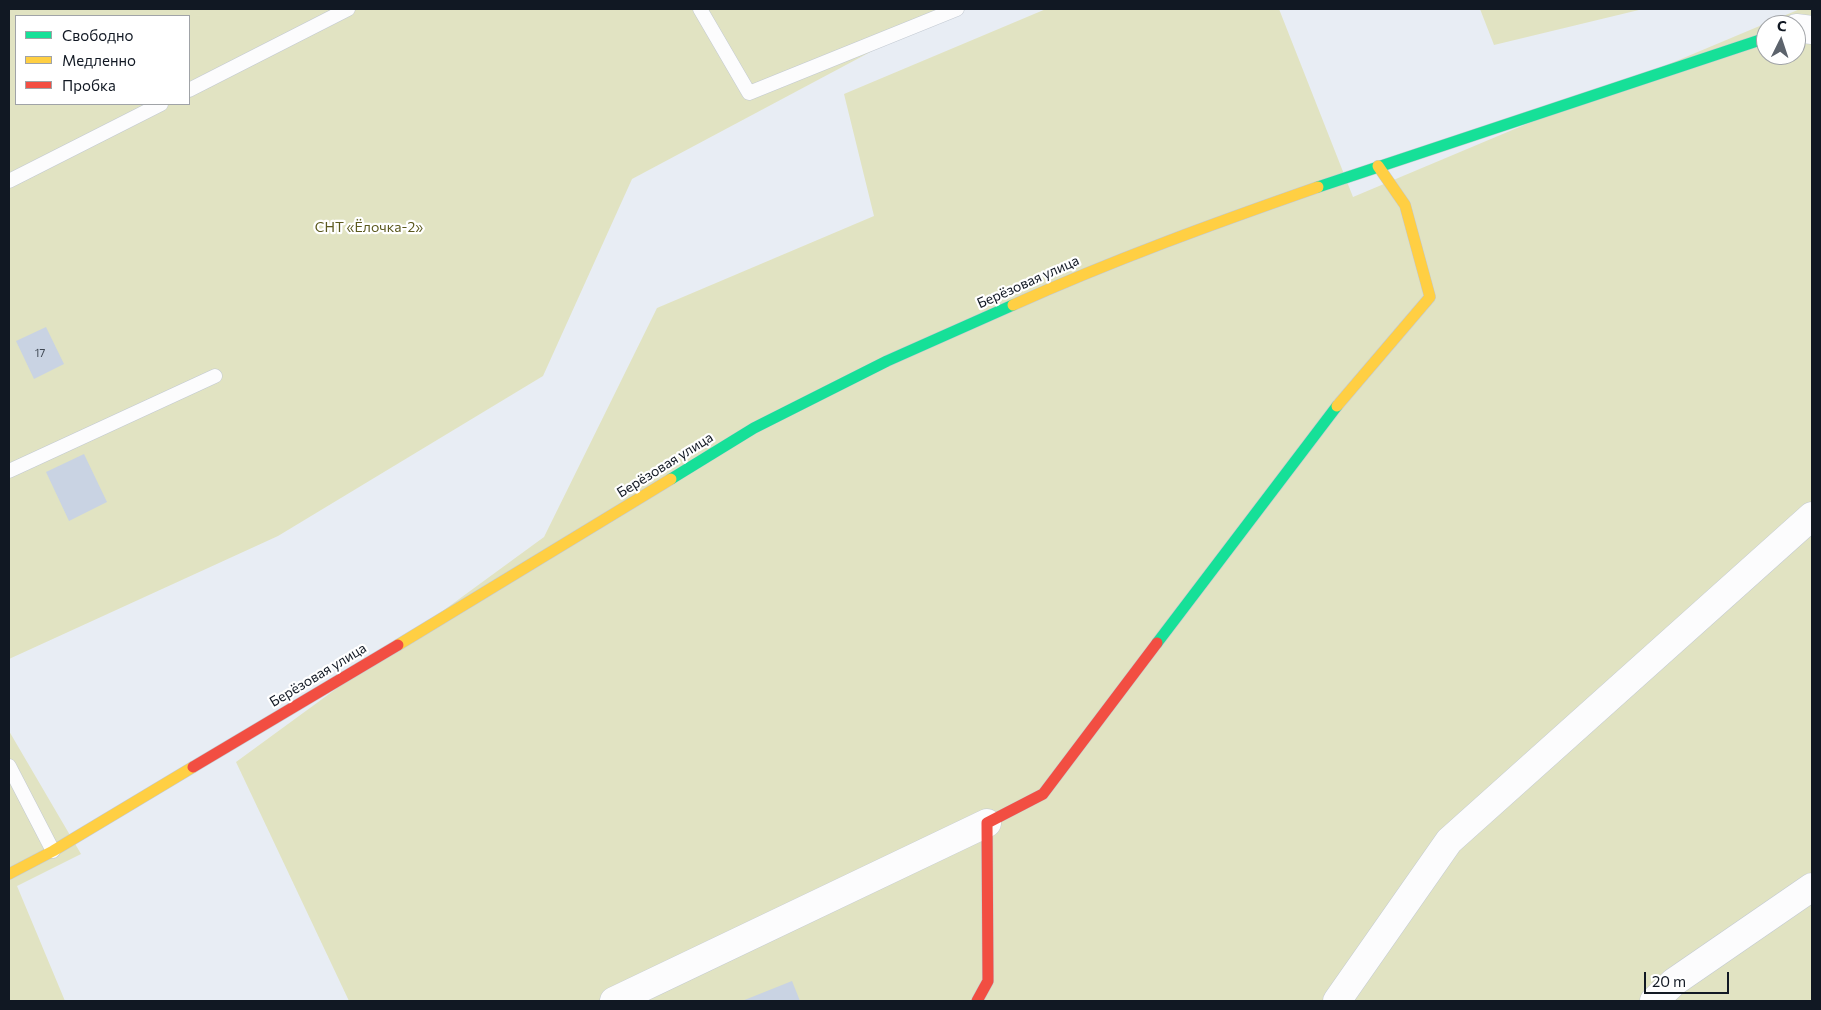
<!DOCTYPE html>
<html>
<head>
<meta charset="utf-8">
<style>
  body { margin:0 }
  #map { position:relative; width:1821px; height:1010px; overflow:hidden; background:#e8edf4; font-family:Commissioner,sans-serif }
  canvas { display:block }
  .frame { position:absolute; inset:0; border:10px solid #111823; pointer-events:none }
  .legend { position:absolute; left:15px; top:15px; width:175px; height:90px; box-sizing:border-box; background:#fff; border:1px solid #a0a3a7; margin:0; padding:6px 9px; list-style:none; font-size:15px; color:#111823 }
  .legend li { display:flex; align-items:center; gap:10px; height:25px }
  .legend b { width:25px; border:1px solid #a0a3a7 }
  .north { position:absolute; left:1756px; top:15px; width:50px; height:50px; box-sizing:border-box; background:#fff; border:1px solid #a0a3a7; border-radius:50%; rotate:4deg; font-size:14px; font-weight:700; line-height:20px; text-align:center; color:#111823 }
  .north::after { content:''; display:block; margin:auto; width:18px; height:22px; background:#5c636c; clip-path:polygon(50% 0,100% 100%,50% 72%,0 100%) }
  .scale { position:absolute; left:1644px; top:972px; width:85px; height:22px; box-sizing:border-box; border:2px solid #111823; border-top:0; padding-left:6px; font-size:15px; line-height:18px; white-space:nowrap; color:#111823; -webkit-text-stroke:4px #fff; paint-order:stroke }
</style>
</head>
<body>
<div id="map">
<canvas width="1821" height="1010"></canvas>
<div class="frame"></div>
<ul class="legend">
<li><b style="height:6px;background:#16e098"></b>Свободно</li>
<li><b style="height:6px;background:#ffcf43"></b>Медленно</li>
<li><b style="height:6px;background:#f24e42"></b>Пробка</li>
</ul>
<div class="north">С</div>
<div class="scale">20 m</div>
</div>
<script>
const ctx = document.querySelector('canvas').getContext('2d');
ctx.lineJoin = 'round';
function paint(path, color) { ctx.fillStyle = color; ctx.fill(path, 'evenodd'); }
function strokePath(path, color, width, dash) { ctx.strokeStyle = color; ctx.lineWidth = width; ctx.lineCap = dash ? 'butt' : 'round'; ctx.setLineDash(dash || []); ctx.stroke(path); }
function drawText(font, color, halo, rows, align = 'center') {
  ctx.font = font + ' Commissioner,sans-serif'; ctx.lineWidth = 4.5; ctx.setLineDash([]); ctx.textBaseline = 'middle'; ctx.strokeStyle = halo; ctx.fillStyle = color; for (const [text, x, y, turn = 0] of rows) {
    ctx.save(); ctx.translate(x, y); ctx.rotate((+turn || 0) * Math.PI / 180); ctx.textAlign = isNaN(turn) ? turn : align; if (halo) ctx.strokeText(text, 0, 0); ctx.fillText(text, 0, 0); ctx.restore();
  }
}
const green = new Path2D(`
  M9 9H951L632 179 543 376 278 536 9 659ZM16 16H189V104H16Z
  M1046 9H1279L1353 197 1800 9H1812V1001H349L236 762 544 537 657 308 874 216 844 94ZM1766 25H1796V55H1766Z
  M1480 9H1643L1494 45Z
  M9 731 81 854 17 886 65 1001H9Z`);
const building = new Path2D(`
  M46 327 64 364 34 379 16 341Z
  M84 454 107 502 69 521 46 472Z
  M792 981 800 1001H742Z`);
const lane = new Path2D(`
  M700 9 749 93 957 9
  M189 90 348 9
  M9 181 161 104
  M9 471 215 376
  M9 766 53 851`);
const street = new Path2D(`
  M1796 28 1812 30
  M614 1001 987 823
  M1337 1001 1449 841 1812 516
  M1654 1001 1674 982 1812 887`);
const fast = new Path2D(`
  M1318 187 1766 38
  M671 479 754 428 887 361 1013 305
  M1157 643 1337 406`);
const slow = new Path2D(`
  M1013 305C1113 260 1215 223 1318 187
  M1337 406 1430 297 1405 205 1378 166
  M398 645 671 479
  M9 874 53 851 193 767`);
const jam = new Path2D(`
  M193 767 398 645
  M977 1001 988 981 987 823 1043 794 1157 643`);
const numberNames = [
  ["17",40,353]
];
const parkNames = [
  ["СНТ «Ёлочка-2»",369,227]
];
const streetNames = [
  ["Берёзовая улица",1028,282,-24],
  ["Берёзовая улица",665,465,-32],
  ["Берёзовая улица",318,675,-31]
];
paint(green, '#e1e3c2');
paint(building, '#c9d3e3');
strokePath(lane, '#c2c9d2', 15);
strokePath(street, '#c2c9d2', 29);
strokePath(fast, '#c2c9d2', 12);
strokePath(slow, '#c2c9d2', 12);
strokePath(jam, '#c2c9d2', 12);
strokePath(lane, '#fcfcfd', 14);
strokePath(street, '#fcfcfd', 28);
strokePath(fast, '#16e098', 11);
strokePath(slow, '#ffcf43', 11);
strokePath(jam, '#f24e42', 11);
drawText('11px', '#3f4753', null, numberNames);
drawText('14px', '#5b591e', '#fff', parkNames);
drawText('14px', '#111823', '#fff', streetNames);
</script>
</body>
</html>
